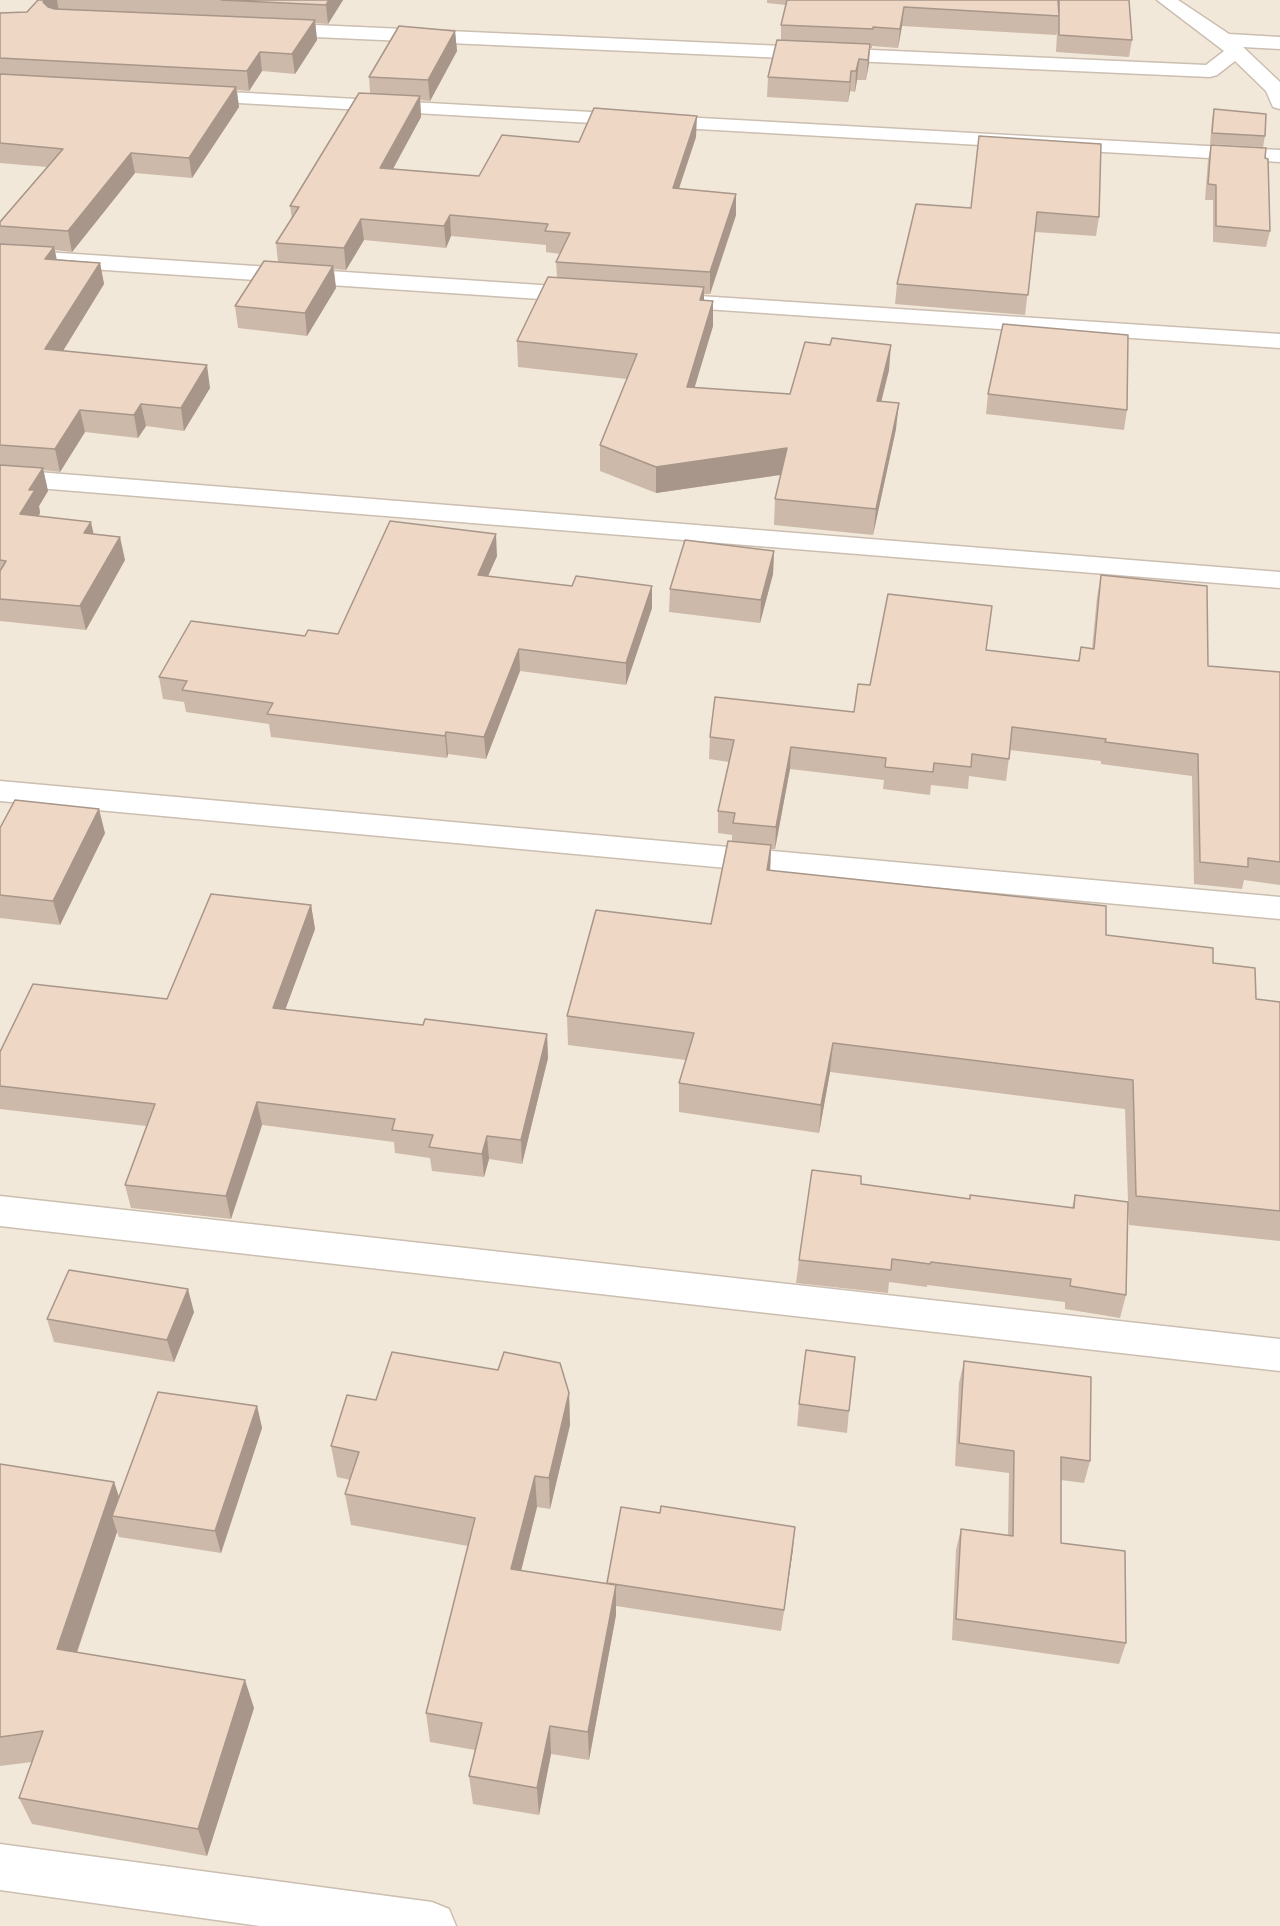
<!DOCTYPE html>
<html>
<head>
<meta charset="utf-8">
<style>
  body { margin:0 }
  canvas { display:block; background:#fbf5ea }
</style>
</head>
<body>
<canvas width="1280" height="1926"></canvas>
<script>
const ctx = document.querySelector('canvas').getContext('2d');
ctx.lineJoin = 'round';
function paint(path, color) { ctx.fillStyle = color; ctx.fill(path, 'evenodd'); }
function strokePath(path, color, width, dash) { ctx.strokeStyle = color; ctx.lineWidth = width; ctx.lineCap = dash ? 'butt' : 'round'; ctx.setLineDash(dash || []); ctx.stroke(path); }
const residential = new Path2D(`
  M0 0H1280V1926H0Z`);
const street = new Path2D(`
  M1157 0H1178L1229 34 1280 37V49L1243 47 1280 82V109L1273 107 1266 91 1235 61 1217 75 1210 77 270 35 263 33 260 29 263 25 270 23 1206 65 1224 51Z
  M193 90 1280 150V162L186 100 183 96 186 92Z
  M0 249 585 288 593 290 597 295 593 300 585 302 0 263Z
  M669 294 1280 334V348L661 306 657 301 661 296Z
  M0 469 1280 572V588L0 485Z
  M0 781 1280 897V919L0 801Z
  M0 1196 1280 1339V1371L0 1226Z
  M0 1844 432 1902 449 1909 456 1926H260L0 1890Z`);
const wall = new Path2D(`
  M38 0H343L328 24 315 23 317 40 295 74 262 71 249 91 237 90 239 107 192 178 135 173 72 252 55 250 56 259 100 263 104 284 63 351 210 388 184 431 146 426 138 438 85 432 60 472 43 470 48 491 39 506 40 513 39 516 94 534 125 560 86 630 0 621V222L47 167 0 163V13L27 12Z
  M767 0H1129L1132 40 1129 57 1056 52 1057 33 1056 35 902 26 898 48 872 46V48H870L866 80H857L855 92 850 91 848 102 767 97 768 77 781 40V25L786 5 767 3Z
  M455 31 457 51 430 101 420 100 421 117 393 169 479 176 579 142 696 137 679 189 736 215 710 294H704V300L713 326 694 388 790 394 889 370 881 401 896 429 873 535 774 525 775 499 781 475 656 493 600 471V445L627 379 518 367 517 341 557 277 556 262 560 254 546 252V245L451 236 446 248 364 240 346 270 334 269 336 288 307 336 238 328 235 306 278 262 276 243 292 219 290 206 370 93 369 77Z
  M1214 109 1265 136 1263 147 1210 144 1212 120Z
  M1211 145 1265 158 1270 231 1266 247 1213 242V200H1205L1208 160Z
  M916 204 1099 217 1096 236 1035 232 1025 315 895 304 897 284Z
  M988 394 1127 410 1124 430 986 414Z
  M774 551 773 574 760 623 669 612 670 589Z
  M497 556 488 576 572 586H652V608L626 685 520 671 486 759 448 754 447 758 271 737 269 724 186 712 184 702 163 699 159 677 305 636 338 634Z
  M1101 575 1208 666 1280 672V885L1244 880 1242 889 1194 884 1192 776 1101 764V761L1010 750 1006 781 969 776 968 789 931 785 930 795 883 789 884 780 790 769 775 849H771L770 870 1106 935 1213 963 1256 999 1280 1002V1241L1129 1225 1128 1206 1126 1295 1120 1318 1065 1309V1302L927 1285V1287L889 1282 888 1293 796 1283 799 1260 861 1184 970 1199 1072 1208 1075 1195 1128 1202 1125 1109 830 1072 819 1133 679 1112V1083L686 1060 568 1045 567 1016 711 924 732 842V835L718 833V811L729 762 709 759 710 737 854 712 870 685 986 650 1078 661 1081 647 1092 649 1097 597Z
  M0 828 105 833 60 925 0 918Z
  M311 905 315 929 285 1010 423 1025 547 1034 548 1058 522 1164 489 1159 484 1177 432 1171 430 1158 395 1153 394 1142 262 1125 231 1219 131 1208 125 1185 146 1126 0 1109V1052L167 999Z
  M194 1312 174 1362 54 1342 47 1319Z
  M964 1361 1090 1461 1084 1483 1061 1480V1543L1126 1643 1119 1664 952 1640 956 1550 961 1529 1008 1535 1009 1473 955 1466 959 1383Z
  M569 1393 570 1425 550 1509 537 1507 521 1571 607 1584 793 1549 781 1631 616 1606V1615L589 1760 551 1754 539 1815 473 1804 469 1776 475 1750 430 1742 426 1713 468 1546 351 1525 345 1494 350 1480 337 1477 331 1446 376 1400Z
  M799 1404 849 1411 847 1433 797 1426Z
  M257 1406 262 1428 221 1553 119 1537 117 1532 77 1653 254 1708 207 1856 32 1824 19 1798 32 1762 0 1766V1464L114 1482 119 1497Z`);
const shadedWall = new Path2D(`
  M45 0H57L59 12 50 15 43 2Z
  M329 0H343L328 24 326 5Z
  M904 7 902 26 898 48 900 29Z
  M315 20 317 40 295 74 292 54Z
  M455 31 457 51 430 101 428 80Z
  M870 44 869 64 866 80 868 60Z
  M260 52 262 71 249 91 247 71Z
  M859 59 857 80 855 92 856 71Z
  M851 71 850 91 848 102 850 82Z
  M236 87 239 107 192 178 189 158Z
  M420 96 421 117 382 189 380 168Z
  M697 116 696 137 672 209 673 188Z
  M131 153 135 173 72 252 68 231Z
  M736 194V215L710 294V272Z
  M450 215 451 236 446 248 444 226Z
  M361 219 364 240 346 270 344 248Z
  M54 247 59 269 45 259Z
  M100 263 104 284 50 372 45 349Z
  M333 266 336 288 307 336 305 313Z
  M704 287V312L700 300Z
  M713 301V326L687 413V387Z
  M891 345 889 370 875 427 877 401Z
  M207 365 210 388 184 431 181 408Z
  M899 403 896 429 873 535 876 509Z
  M141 404 146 426 138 438 134 415Z
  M80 410 85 432 60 472 55 449Z
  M787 448 786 474 656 493V467Z
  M43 468 48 491 39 506 40 513 25 537 20 514 29 490Z
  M91 522 96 545 84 533Z
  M496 534 497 556 479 596 478 575Z
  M120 537 125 560 86 630 80 606Z
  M774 551 773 574 760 623 761 600Z
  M652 586V608L626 685V663Z
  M519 649 520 671 486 759 484 737Z
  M446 732 448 754 447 758 445 736Z
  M791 747 790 769 775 849 776 827Z
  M99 809 105 833 60 925 53 901Z
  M771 845 770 874 767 870Z
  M311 905 315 929 277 1032 273 1008Z
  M547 1034 548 1058 522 1164 521 1140Z
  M833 1043 830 1072 819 1133 821 1105Z
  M257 1102 262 1125 231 1219 226 1196Z
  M487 1136 489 1159 484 1177 482 1154Z
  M188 1289 194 1312 174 1362 167 1340Z
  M569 1393 570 1425 550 1509 549 1478Z
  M257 1406 262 1428 221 1553 215 1531Z
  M535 1476 537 1507 514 1599 511 1569Z
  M114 1482 124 1512 112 1516 117 1532 68 1678 57 1649Z
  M795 1527 793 1549 781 1631 784 1610Z
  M616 1585V1615L589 1760 588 1732Z
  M245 1680 254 1708 207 1856 198 1829Z
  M550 1726 551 1754 539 1815 537 1788Z`);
const building = new Path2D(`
  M38 0H45L43 2 48 7 55 9 315 20 292 54 260 52 247 71 0 58V13L27 12Z
  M221 0H329L326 5Z
  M787 0H1058L1059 16 904 7 900 29 873 27V29L781 25Z
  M1059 0H1129L1132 40 1059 35Z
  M399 26 455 31 428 80 369 77Z
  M777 40 870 44 868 60 859 59 856 71H851L850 82 768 77Z
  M0 74 236 87 189 158 131 153 68 231 0 226V222L63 149 0 143Z
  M359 93 420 96 380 168 479 176 502 135 579 142 594 108 697 116 673 188 736 194 710 272 556 262 570 233 545 231 548 224 450 215 444 226 361 219 344 248 276 243 299 207 290 206Z
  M1214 109 1266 114 1265 136 1212 133Z
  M979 136 1101 144 1099 217 1037 212 1028 295 897 284 916 204 971 208Z
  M1211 145 1266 148 1265 158 1268 159 1270 231 1216 226V185L1208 184Z
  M0 244 54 247 45 259 100 263 45 349 207 365 181 408 141 404 134 415 80 410 55 449 0 445Z
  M264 261 333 266 305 313 235 306Z
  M548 277 704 287 700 300 713 301 687 387 790 394 805 342 830 345 832 338 891 345 877 401 899 403 876 509 775 499 787 448 656 467 600 445 637 354 517 341Z
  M1003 324 1128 335 1127 410 988 394Z
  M0 465 43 468 29 490H35L20 514 91 522 84 533 120 537 80 606 0 599V571L6 561 0 560Z
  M390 521 496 534 478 575 572 586 576 576 652 586 626 663 519 649 484 737 446 732 445 736 267 714 273 703 182 690 187 681 159 677 191 621 305 636 308 630 338 634Z
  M685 540 774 551 761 600 670 589Z
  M1101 575 1207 586 1208 666 1280 672V862L1248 858V867L1200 862 1198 754 1105 742 1106 739 1012 727 1009 759 972 754 971 767 934 763 933 772 885 767 886 758 791 747 776 827 733 823 735 813 718 811 734 740 710 737 715 697 854 712 858 684 870 685 888 594 992 606 986 650 1079 661 1081 647 1094 649Z
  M15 800 99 809 53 901 0 895V828Z
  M728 841 771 845 767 870 1106 906V935L1213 948V963L1255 968 1256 999 1280 1002V1211L1136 1196 1133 1080 833 1043 821 1105 679 1083 694 1033 567 1016 596 910 711 924Z
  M211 894 311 905 273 1008 423 1025 425 1019 547 1034 521 1140 487 1136 482 1154 429 1147 433 1135 392 1130 395 1119 257 1102 226 1196 125 1185 155 1104 0 1086V1052L33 984 167 999Z
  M812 1170 861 1176V1184L970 1199V1195L1074 1208 1075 1195 1128 1202 1126 1295 1070 1286 1071 1279 931 1262 930 1264 892 1259 891 1270 799 1260Z
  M69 1270 188 1289 167 1340 47 1319Z
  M806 1350 855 1357 849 1411 799 1404Z
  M392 1352 498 1370 504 1352 560 1363 569 1393 549 1478 535 1476 511 1569 616 1585 588 1732 550 1726 537 1788 469 1776 482 1723 426 1713 475 1518 345 1494 359 1452 331 1446 347 1395 376 1400Z
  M964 1361 1091 1377 1090 1461 1061 1457V1543L1125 1551 1126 1643 956 1619 961 1529 1013 1536 1014 1451 959 1443Z
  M158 1392 257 1406 215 1531 112 1516Z
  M0 1464 114 1482 57 1649 245 1680 198 1829 19 1798 43 1731 0 1737Z
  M661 1506 795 1527 784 1610 607 1583 621 1507 660 1513Z`);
paint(residential, '#f2e8d9');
strokePath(street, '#ccbeb0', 3);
paint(street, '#fff');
paint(wall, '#cdb9a9');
paint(shadedWall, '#a79689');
paint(building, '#eed7c4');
strokePath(building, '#a79689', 1.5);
</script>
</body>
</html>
